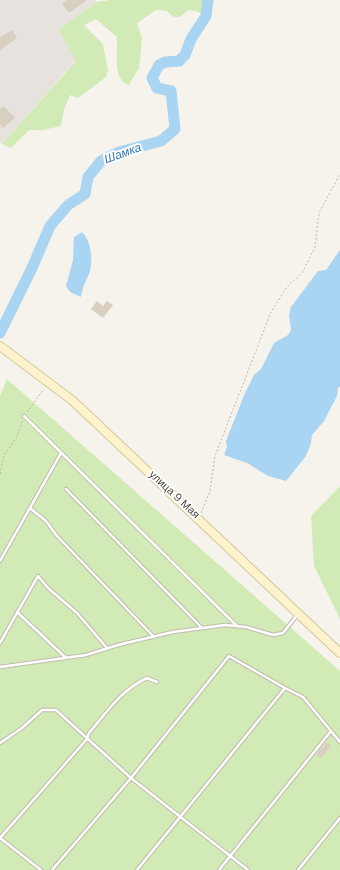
<!DOCTYPE html>
<html>
<head>
<meta charset="utf-8">
<style>
  body { margin:0 }
  canvas { display:block; background:#f6f3ec }
</style>
</head>
<body>
<canvas width="340" height="870"></canvas>
<script>
const ctx = document.querySelector('canvas').getContext('2d');
ctx.lineJoin = 'round';
function paint(path, color) { ctx.fillStyle = color; ctx.fill(path, 'evenodd'); }
function strokePath(path, color, width, dash) { ctx.strokeStyle = color; ctx.lineWidth = width; ctx.lineCap = dash ? 'butt' : 'round'; ctx.setLineDash(dash || []); ctx.stroke(path); }
function drawText(font, color, halo, rows, align = 'center') {
  ctx.font = font + ' "DM Sans",sans-serif'; ctx.lineWidth = 4; ctx.setLineDash([]); ctx.textBaseline = 'middle'; ctx.strokeStyle = halo; ctx.fillStyle = color; for (const [text, x, y, turn = 0] of rows) {
    ctx.save(); ctx.translate(x, y); ctx.rotate((+turn || 0) * Math.PI / 180); ctx.textAlign = isNaN(turn) ? turn : align; if (halo) ctx.strokeText(text, 0, 0); ctx.fillText(text, 0, 0); ctx.restore();
  }
}
const industrial = new Path2D(`
  M0 0H95L97 2 59 29 76 60 2 144 0 142Z`);
const green = new Path2D(`
  M110 0H208L206 16 196 11 188 10 180 17H174L167 11 156 10 137 23 142 38 139 68 129 85C112 80 118 52 117 37L96 19 84 25 103 44 108 70 106 77 78 98 70 95 64 109 61 126 43 130H29L11 148 2 144 76 61 59 29 97 2Z
  M7 379 340 671V870H0V396Z
  M340 486V619L314 566 311 516Z`);
const water = new Path2D(`
  M82 232C91 241 93 258 90 271 87 280 82 287 81 297L70 292 66 286 73 260 74 237Z
  M340 250V387H338L337 396 324 421 312 435 311 443 306 456 286 481 268 476 247 463 224 455 227 447 226 441 245 393 254 375 261 369 274 343 288 335 291 330 289 315 291 307 318 271 326 270Z`);
const river = new Path2D(`
  M0 333 32 268 50 226 68 205 85 194 88 177 101 161 119 152 161 141 175 129 171 91 157 88 152 78 159 65 165 62 179 61 185 55 191 39 206 16 208 0`);
const building = new Path2D(`
  M67 0H87L69 13 62 4Z
  M12 30 17 38 0 50V37Z
  M4 106 15 118 3 128 0 124V109Z
  M97 301 103 306 107 301 113 305 103 318 91 309Z
  M327 742 331 746 321 758 316 754Z`);
const path = new Path2D(`
  M27 412 44 389
  M0 474 4 455 16 438 23 420
  M201 513 210 491 215 456 271 312 287 287 302 273 315 247 319 213 340 174`);
const service = new Path2D(`
  M24 416 237 626
  M66 489 202 628
  M31 509 46 521 57 536 153 636
  M0 561 61 453
  M17 612 65 657
  M0 643 38 576 48 588 77 613 107 648
  M0 667 86 655 118 645 173 632 225 625 246 627 273 635 283 633 298 614
  M0 743 22 728 42 710H56L131 778 248 870
  M41 870 0 838 87 739 89 733C107 712 121 690 147 678L157 682
  M52 870 131 778 229 656 285 688
  M137 870 285 688 303 697 340 742
  M219 870 331 731
  M298 870 340 818`);
const secondary = new Path2D(`
  M0 346 73 401 340 653`);
const streetNames = [
  ["улица 9 Мая",174,495,43]
];
const waterNames = [
  ["Шамка",123,154,-20]
];
paint(industrial, '#e6e2dd');
paint(green, '#d2eab5');
paint(water, '#a9d4f2');
strokePath(river, '#a9d4f2', 11);
paint(building, '#d8cfc1');
strokePath(service, '#c2bbae', 4.5);
strokePath(secondary, '#d6c79b', 10);
strokePath(path, '#c4b79f', 1, [2, 2]);
strokePath(service, '#fff', 2.5);
strokePath(secondary, '#fff3cd', 8);
drawText('11px', '#4b4439', '#fff', streetNames);
drawText('italic 12px', '#2e7ab2', '#fff', waterNames);
</script>
</body>
</html>
